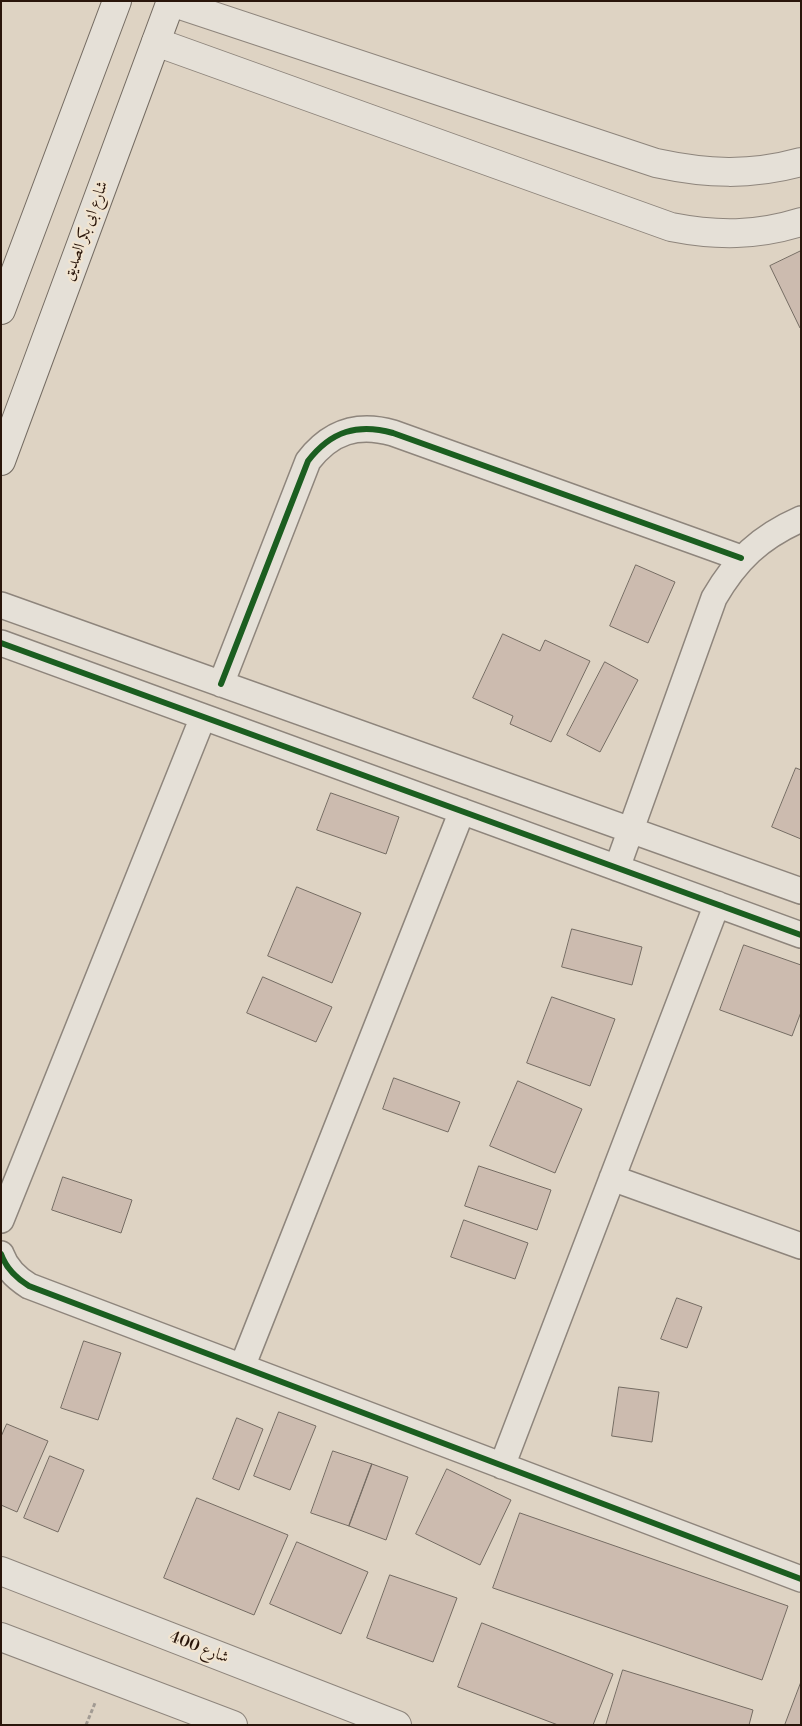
<!DOCTYPE html>
<html>
<head>
<meta charset="utf-8">
<style>
  body { margin:0 }
  #map { position:relative; width:802px; height:1726px; overflow:hidden; background:#ded3c3; font-family:"Libre Bodoni",serif }
  canvas { display:block }
  .frame { position:absolute; inset:0; border:2px solid #29150a; pointer-events:none }
</style>
</head>
<body>
<div id="map">
<canvas width="802" height="1726"></canvas>
<div class="frame"></div>
</div>
<script>
const ctx = document.querySelector('canvas').getContext('2d');
ctx.lineJoin = 'round';
function paint(path, color) { ctx.fillStyle = color; ctx.fill(path, 'evenodd'); }
function strokePath(path, color, width, dash) { ctx.strokeStyle = color; ctx.lineWidth = width; ctx.lineCap = dash ? 'butt' : 'round'; ctx.setLineDash(dash || []); ctx.stroke(path); }
function drawText(font, color, halo, rows, align = 'center') {
  ctx.font = font + ' "Libre Bodoni",Amiri,serif'; ctx.lineWidth = 4.5; ctx.setLineDash([]); ctx.textBaseline = 'middle'; ctx.strokeStyle = halo; ctx.fillStyle = color; for (const [text, x, y, turn = 0] of rows) {
    ctx.save(); ctx.translate(x, y); ctx.rotate((+turn || 0) * Math.PI / 180); ctx.textAlign = isNaN(turn) ? turn : align; if (halo) ctx.strokeText(text, 0, 0); ctx.fillText(text, 0, 0); ctx.restore();
  }
}
const building = new Path2D(`
  M801 251V327L800 328 770 266Z
  M636 565 675 582 648 643 610 626Z
  M503 634 540 651 545 640 590 661 551 742 510 724 513 716 473 698Z
  M605 662 638 680 600 752 567 735Z
  M796 768 801 770V839L772 827Z
  M331 793 399 817 386 854 317 830Z
  M297 887 361 913 332 983 268 956Z
  M572 929 642 947 632 985 562 967Z
  M744 945 801 965V1012L792 1036 720 1010Z
  M263 977 332 1007 316 1042 247 1013Z
  M552 997 615 1019 590 1086 527 1063Z
  M394 1078 460 1102 448 1132 383 1109Z
  M518 1081 582 1109 555 1173 490 1146Z
  M479 1166 551 1190 537 1230 465 1206Z
  M63 1177 132 1200 121 1233 52 1210Z
  M464 1220 528 1243 515 1279 451 1257Z
  M677 1298 702 1307 687 1348 661 1339Z
  M84 1341 121 1353 98 1420 61 1408Z
  M619 1387 659 1392 652 1442 612 1436Z
  M279 1412 316 1426 290 1490 254 1476Z
  M237 1418 263 1429 239 1490 213 1479Z
  M7 1424 48 1441 17 1512 1 1505V1437Z
  M333 1451 372 1464 349 1526 311 1513Z
  M50 1456 84 1470 58 1532 24 1518Z
  M372 1464 408 1477 386 1540 349 1526Z
  M447 1469 511 1500 480 1565 416 1534Z
  M197 1498 288 1535 254 1615 164 1578Z
  M520 1513 788 1606 762 1680 493 1588Z
  M297 1542 368 1572 341 1634 270 1604Z
  M390 1575 457 1598 433 1662 367 1638Z
  M482 1623 613 1674 593 1725H558L458 1687Z
  M623 1670 753 1710 749 1725H606Z
  M801 1682V1725H785Z`);
const path = new Path2D(`
  M86 1725 95 1703`);
const minor = new Path2D(`
  M1 605 801 891
  M1 643 801 935
  M221 684 308 461C331 431 358 423 393 433L741 558
  M617 868 714 598C736 560 760 537 801 519
  M612 1178 801 1246
  M1 1220 203 717
  M1 1254C6 1268 16 1278 29 1286L801 1579
  M242 1367 462 811
  M502 1466 717 904`);
const tertiary = new Path2D(`
  M171 2 656 163C707 174 750 176 801 162
  M156 42 671 227C717 236 756 236 801 222
  M1 1571 397 1725
  M1 1637 233 1725`);
const secondary = new Path2D(`
  M1 310 117 1
  M1 461 171 1`);
const cycleway = new Path2D(`
  M1 643 801 935
  M221 684 308 461C331 431 358 423 393 433L741 558
  M1 1254C6 1268 16 1278 29 1286L801 1579`);
const streetNames = [
  ["شارع ابى بكر الصديق",86,231,-70],
  ["شارع 400",199,1648,21]
];
paint(building, '#ccbbaf');
strokePath(building, '#756c63', 1);
strokePath(minor, '#8e857c', 28);
strokePath(tertiary, '#8e857c', 30);
strokePath(secondary, '#756c63', 30);
strokePath(path, '#a29b93', 3, [4, 2.5]);
strokePath(minor, '#e5e0d7', 25);
strokePath(tertiary, '#e5e0d7', 28);
strokePath(secondary, '#e5e0d7', 28);
strokePath(cycleway, '#1b5e20', 6);
drawText('16px', '#29150a', '#f1e4d0', streetNames);
</script>
</body>
</html>
